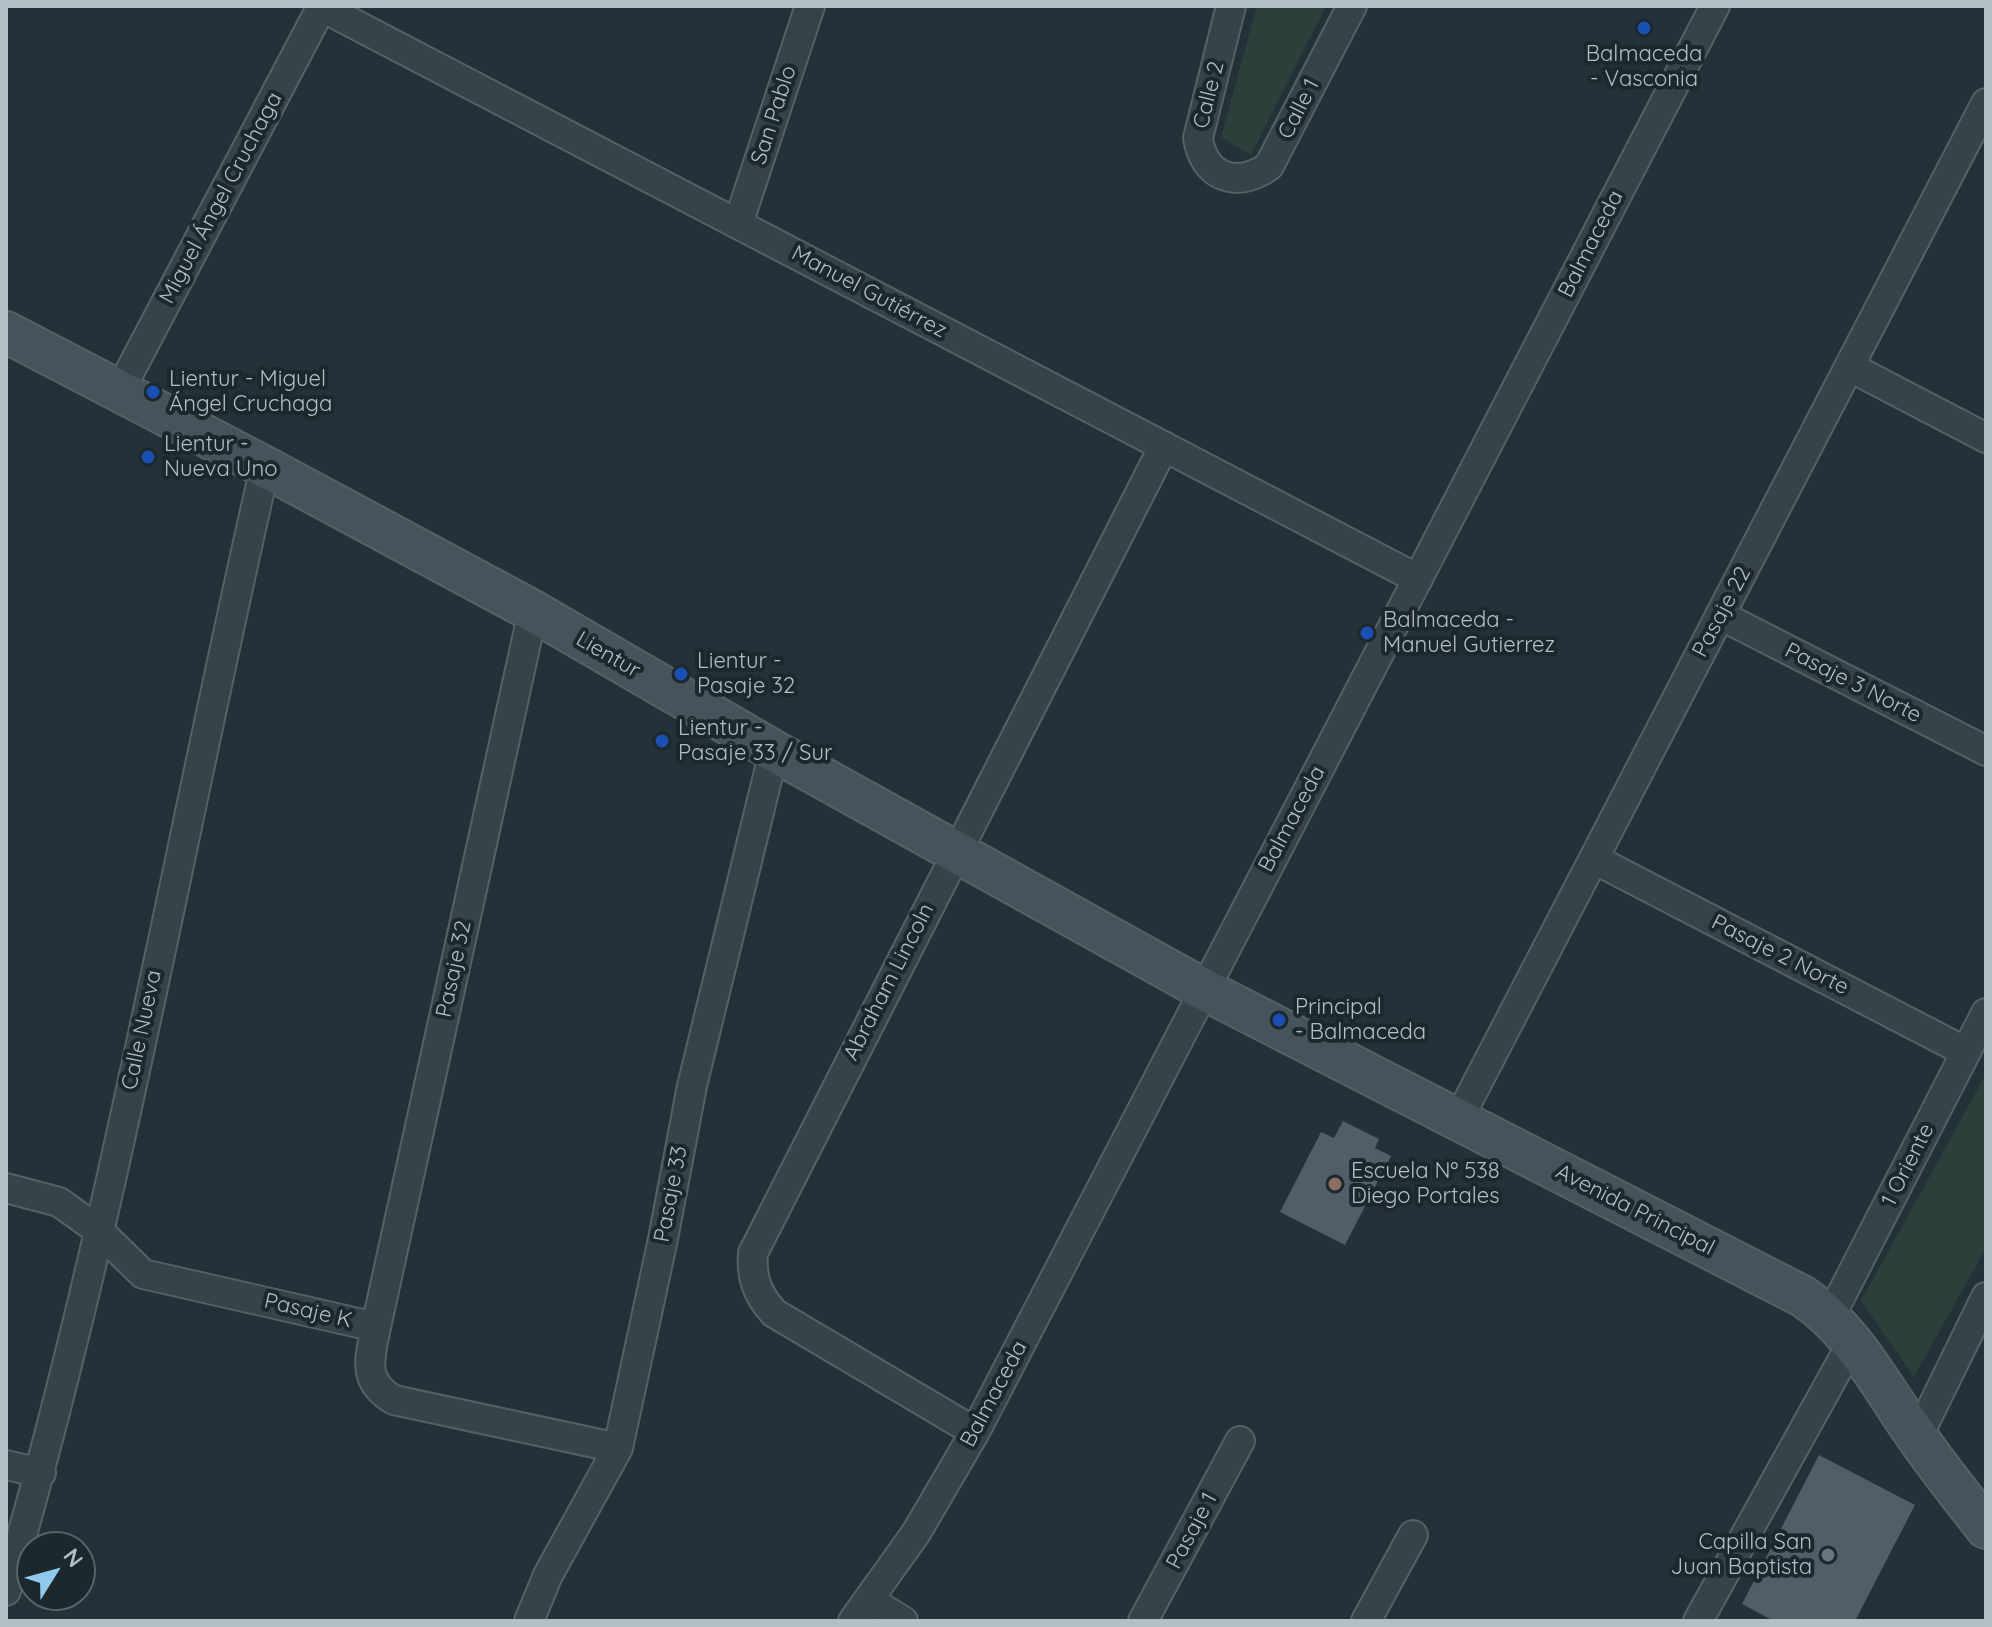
<!DOCTYPE html>
<html>
<head>
<meta charset="utf-8">
<style>
  body { margin:0 }
  #map { position:relative; width:1992px; height:1627px; overflow:hidden; background:#243138; font-family:Quicksand,sans-serif }
  canvas { display:block }
  .frame { position:absolute; inset:0; border:8px solid #b3bec5; pointer-events:none }
  .north { position:absolute; left:16px; top:1531px; width:80px; height:80px; box-sizing:border-box; background:#1d282d; border:2px solid #59646a; border-radius:50%; rotate:53deg; font-size:22px; font-weight:700; line-height:32px; text-align:center; color:#b3bec5 }
  .north::after { content:''; display:block; margin:auto; width:28px; height:36px; background:#8fcaed; clip-path:polygon(50% 0,100% 100%,50% 72%,0 100%) }
</style>
</head>
<body>
<div id="map">
<canvas width="1992" height="1627"></canvas>
<div class="frame"></div>
<div class="north">N</div>
</div>
<script>
const ctx = document.querySelector('canvas').getContext('2d');
ctx.lineJoin = 'round';
function paint(path, color) { ctx.fillStyle = color; ctx.fill(path, 'evenodd'); }
function strokePath(path, color, width, dash) { ctx.strokeStyle = color; ctx.lineWidth = width; ctx.lineCap = dash ? 'butt' : 'round'; ctx.setLineDash(dash || []); ctx.stroke(path); }
function drawText(font, color, halo, rows, align = 'center') {
  ctx.font = font + ' Quicksand,sans-serif'; ctx.lineWidth = 8; ctx.setLineDash([]); ctx.textBaseline = 'middle'; ctx.strokeStyle = halo; ctx.fillStyle = color; for (const [text, x, y, turn = 0] of rows) {
    ctx.save(); ctx.translate(x, y); ctx.rotate((+turn || 0) * Math.PI / 180); ctx.textAlign = isNaN(turn) ? turn : align; if (halo) ctx.strokeText(text, 0, 0); ctx.fillText(text, 0, 0); ctx.restore();
  }
}
const green = new Path2D(`
  M1257 6H1326L1251 155 1221 137Z
  M1986 1074V1248L1914 1377 1861 1301Z`);
const building = new Path2D(`
  M1343 1121 1379 1139 1375 1148 1391 1156 1345 1245 1280 1212 1321 1132 1334 1138Z
  M1819 1455 1915 1505 1855 1621H1774L1742 1604Z`);
const street = new Path2D(`
  M320 6 1418 579
  M1231 6 1198 138C1204 178 1238 189 1269 166L1352 6
  M738 224 810 6
  M1850 367 1986 438
  M120 390 322 6
  M533 611 376 1327C370 1358 361 1381 394 1400L618 1448
  M1720 615 1986 751
  M1594 859 1966 1052
  M1458 1120 1986 103
  M6 1188 59 1202 98 1230 143 1274 376 1327
  M1830 1317 1986 1013
  M975 1432 774 1313C757 1294 751 1277 753 1253L1164 446
  M1917 1438 1986 1297
  M6 1465 41 1473
  M6 1591C114 1222 179 841 265 467
  M869 1600 903 1621
  M529 1621 548 1575 618 1448 663 1239 692 1086 774 751
  M853 1621 916 1533 975 1432 1715 6
  M1143 1621 1240 1441
  M1366 1621 1413 1535
  M1698 1621 1852 1343`);
const secondary = new Path2D(`
  M6 332 265 467 533 611 774 751 1203 989 1802 1296C1852 1328 1881 1386 1915 1434 1937 1466 1962 1497 1986 1528`);
const markers = [
  [1644,28,8,"#1a4fb4"],
  [153,392,8,"#1a4fb4"],
  [148,457,8,"#1a4fb4"],
  [1367,633,8,"#1a4fb4"],
  [681,674,8,"#1a4fb4"],
  [662,741,8,"#1a4fb4"],
  [1279,1020,8,"#1a4fb4"],
  [1335,1184,8,"#8d6e63"],
  [1828,1555,8,"#6b7280"]
];
const poiNames = [
  ["Balmaceda",1644,54,"center"],
  ["- Vasconia",1644,79,"center"],
  ["Lientur - Miguel",169,379],
  ["Ángel Cruchaga",169,404],
  ["Lientur -",164,444],
  ["Nueva Uno",164,469],
  ["Balmaceda -",1383,620],
  ["Manuel Gutierrez",1383,645],
  ["Lientur -",697,661],
  ["Pasaje 32",697,686],
  ["Lientur -",678,728],
  ["Pasaje 33 / Sur",678,753],
  ["Principal",1295,1007],
  ["- Balmaceda",1295,1032],
  ["Escuela Nº 538",1351,1171],
  ["Diego Portales",1351,1196],
  ["Capilla San",1812,1542,"right"],
  ["Juan Baptista",1812,1567,"right"]
];
const streetNames = [
  ["Calle 2",1209,95,-76],
  ["Calle 1",1299,109,-63],
  ["San Pablo",774,115,-72],
  ["Miguel Ángel Cruchaga",221,198,-62],
  ["Balmaceda",1591,244,-63],
  ["Manuel Gutiérrez",869,292,28],
  ["Pasaje 22",1722,612,-62],
  ["Lientur",608,655,30],
  ["Pasaje 3 Norte",1853,683,27],
  ["Balmaceda",1292,819,-62],
  ["Pasaje 2 Norte",1780,955,27],
  ["Pasaje 32",454,969,-78],
  ["Abraham Lincoln",889,982,-63],
  ["Calle Nueva",142,1030,-78],
  ["1 Oriente",1908,1165,-63],
  ["Pasaje 33",671,1194,-79],
  ["Avenida Principal",1635,1210,27],
  ["Pasaje K",308,1311,13],
  ["Balmaceda",994,1394,-62],
  ["Pasaje 1",1192,1531,-62]
];
paint(green, '#2c403b');
paint(building, '#505e67');
strokePath(street, '#566166', 32);
strokePath(secondary, '#566166', 44);
strokePath(street, '#384349', 28);
strokePath(secondary, '#46535b', 40);
for (const [x, y, r, color] of markers) { const dot = new Path2D(); dot.arc(x, y, r, 0, 2 * Math.PI); ctx.fillStyle = color; ctx.fill(dot); strokePath(dot, '#1d282d', 3); }
drawText('22px', '#b3bec5', '#1d282d', poiNames, 'left');
drawText('22px', '#b3bec5', '#1d282d', streetNames);
</script>
</body>
</html>
